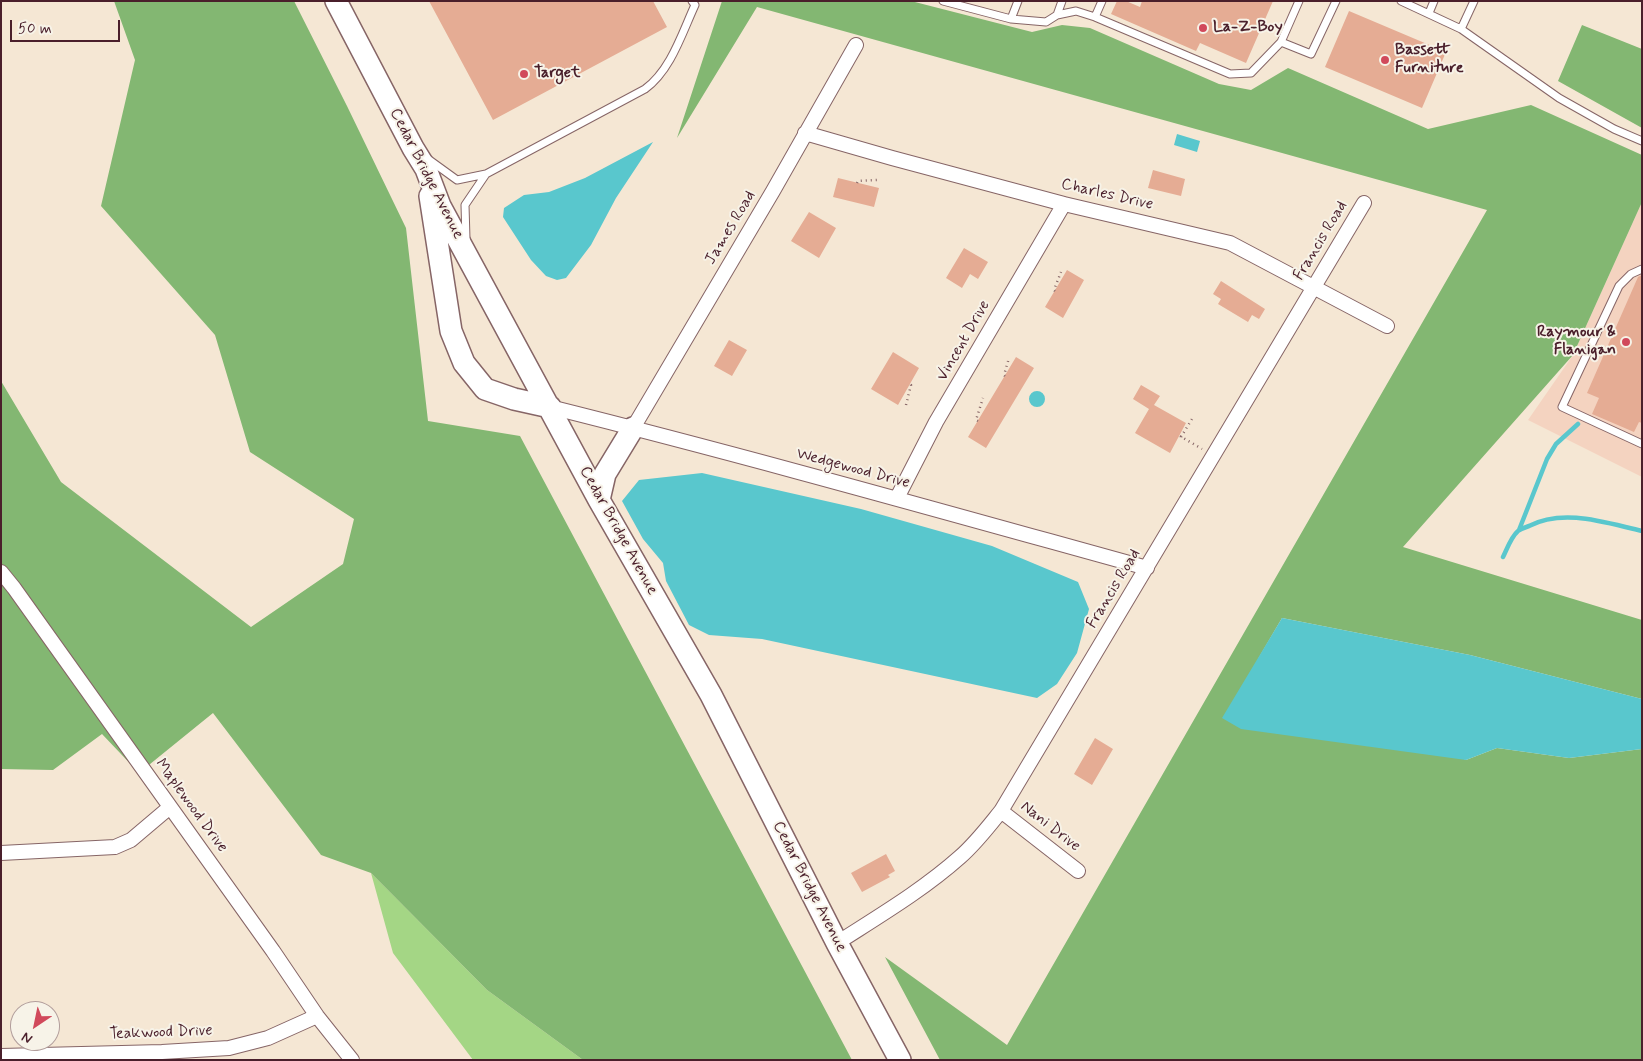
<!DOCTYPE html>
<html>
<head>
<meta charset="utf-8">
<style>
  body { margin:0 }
  #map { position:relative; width:1643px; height:1061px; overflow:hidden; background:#f5e7d4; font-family:Mynerve,sans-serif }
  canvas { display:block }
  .frame { position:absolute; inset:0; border:2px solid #4a1f2b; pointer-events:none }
  .north { position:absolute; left:10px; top:1001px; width:50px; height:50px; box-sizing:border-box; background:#f7f3e8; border:1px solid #b29e9c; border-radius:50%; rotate:214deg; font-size:14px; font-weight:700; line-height:20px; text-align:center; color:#4a1f2b }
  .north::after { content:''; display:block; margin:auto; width:18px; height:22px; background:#d1495b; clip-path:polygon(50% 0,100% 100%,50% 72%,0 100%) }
  .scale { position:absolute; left:10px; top:20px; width:110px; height:22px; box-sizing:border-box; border:2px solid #4a1f2b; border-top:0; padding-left:6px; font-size:15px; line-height:18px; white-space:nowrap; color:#4a1f2b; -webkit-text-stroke:4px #f7f3e8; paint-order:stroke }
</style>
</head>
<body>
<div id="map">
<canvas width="1643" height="1061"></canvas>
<div class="frame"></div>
<div class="north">N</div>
<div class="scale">50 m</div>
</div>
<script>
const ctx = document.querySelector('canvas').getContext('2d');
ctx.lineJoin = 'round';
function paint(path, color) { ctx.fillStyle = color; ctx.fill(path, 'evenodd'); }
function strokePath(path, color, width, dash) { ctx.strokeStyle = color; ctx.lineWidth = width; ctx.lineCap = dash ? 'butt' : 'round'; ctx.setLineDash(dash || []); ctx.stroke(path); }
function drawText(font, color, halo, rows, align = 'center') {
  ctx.font = font + ' Mynerve,sans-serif'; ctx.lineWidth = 4; ctx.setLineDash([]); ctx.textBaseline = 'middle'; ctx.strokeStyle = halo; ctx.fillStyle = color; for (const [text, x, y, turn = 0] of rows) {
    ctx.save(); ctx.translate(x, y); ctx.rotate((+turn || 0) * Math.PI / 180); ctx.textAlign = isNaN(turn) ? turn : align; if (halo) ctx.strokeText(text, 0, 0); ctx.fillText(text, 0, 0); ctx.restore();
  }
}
const built = new Path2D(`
  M1642 202V477L1528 420 1573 355Z`);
const green = new Path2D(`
  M371 873 487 990 583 1060H473L393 953Z`);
const forest = new Path2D(`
  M114 1H294L347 106 406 228 428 421 520 436 852 1060H583L487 990 371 873 321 855 213 713 139 773 102 734 53 770 1 769V381L61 482 251 627 343 564 354 519 250 452 215 335 101 206 135 60Z
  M722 1H911L1032 32 1062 25 1090 28 1219 84 1251 90 1288 68 1428 129 1531 105 1642 155V202L1573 355 1403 547 1642 620V699L1470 655 1282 618 1258 659 1466 760 1497 748 1569 758 1642 749V1060H940L885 957 1007 1045 1487 210 757 7 677 138Z
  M1582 25 1642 49V128L1558 81Z`);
const water = new Path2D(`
  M1177 134 1200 141 1197 152 1174 145Z
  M653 142 616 198 591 245 566 278 557 280 546 276 531 260 503 217 504 208 524 195 549 192 585 178Z
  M1029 399a8 8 0 1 1 16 0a8 8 0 1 1-16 0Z
  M702 473 861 509 992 546 1078 582 1089 609 1077 653 1057 684 1037 698 762 639 709 635 689 625 666 581 663 563 643 539 622 501 639 480Z
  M1282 618 1470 655 1642 699V749L1569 758 1497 748 1466 760 1241 729 1222 718Z`);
const stream = new Path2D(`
  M1519 530 1547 459 1556 444 1578 424
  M1503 557C1507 549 1511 537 1518 531 1521 529 1526 527 1529 526 1564 508 1606 523 1642 531`);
const building = new Path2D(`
  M429 1H653L667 27 493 120Z
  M1117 1H1126L1140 7 1142 1H1273L1246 63 1200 43 1196 51 1111 14Z
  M1349 11 1446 52 1422 108 1325 67Z
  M1153 170 1185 179 1181 196 1148 188Z
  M838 178 879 188 874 207 833 197Z
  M809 212 836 228 819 258 791 241Z
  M964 248 988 262 978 279 970 274 962 288 946 278Z
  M1067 270 1084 280 1063 318 1045 307Z
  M1642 275V423L1639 422 1634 432 1592 414 1599 398 1587 393 1638 277Z
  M1221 281 1265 309 1259 319 1252 315 1248 322 1218 304 1221 299 1213 294Z
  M729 340 747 350 732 376 714 366Z
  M893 352 919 368 898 405 871 389Z
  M1016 357 1034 368 986 448 968 437Z
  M1141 385 1160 396 1154 405 1186 423 1170 453 1135 433 1149 409 1133 399Z
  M1095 738 1113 749 1092 785 1074 774Z
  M886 854 895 871 888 875 890 877 862 892 851 873Z`);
const path = new Path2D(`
  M857 183 858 181 878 180
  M1055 291 1054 290 1061 272
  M1005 376 1004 375 1009 358
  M906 405 911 385 910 384
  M978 421 976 420 983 398
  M1180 436 1202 449
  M1181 437 1192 419`);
const service = new Path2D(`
  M943 1 1011 19 1046 22 1057 15 1062 1
  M1401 1 1461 29 1559 98 1614 129 1642 141
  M1429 13 1434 1
  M1057 15 1076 11 1095 17 1230 74 1251 73 1281 42 1299 1
  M1095 17 1102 1
  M1011 19 1018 1
  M1461 29 1474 1
  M1281 42 1311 54 1336 1
  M428 159 457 180 486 174 645 89C671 70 682 33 695 5L692 1
  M466 239 465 205 486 174
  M1642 269 1631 274 1619 286 1562 407 1642 444`);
const minor = new Path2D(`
  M805 133 892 158 1064 204 1230 243 1387 326
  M550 407C750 457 948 513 1147 568
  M633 428 773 191 856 45
  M897 498 936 422 1064 204
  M1 572 14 588 273 951 317 1016 352 1060
  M1001 811 1078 871
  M1 853 115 847 131 840 170 807
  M837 943C879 916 923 890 960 857 976 843 988 827 1001 811L1364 203
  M1 1056 162 1052 229 1048 268 1038 317 1016`);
const primary = new Path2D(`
  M336 1 413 148 426 169 440 206 599 500 711 695 837 943 900 1060
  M430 196 451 331 464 363 485 389 514 399 550 407
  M599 500 605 474 633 428`);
const markers = [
  [1203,28,5,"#d1495b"],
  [1385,60,5,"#d1495b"],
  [524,74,5,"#d1495b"],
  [1626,342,5,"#d1495b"]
];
const poiNames = [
  ["La-Z-Boy",1213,28],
  ["Bassett",1395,51],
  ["Furniture",1395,69],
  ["Target",534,74],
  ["Raymour &",1616,333,"right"],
  ["Flanigan",1616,351,"right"]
];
const streetNames = [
  ["Cedar Bridge Avenue",426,174,63],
  ["Charles Drive",1107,195,13],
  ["James Road",731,228,-59],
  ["Francis Road",1321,241,-59],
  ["Vincent Drive",964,341,-60],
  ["Wedgewood Drive",853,469,15],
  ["Cedar Bridge Avenue",618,531,61],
  ["Francis Road",1114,589,-59],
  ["Maplewood Drive",191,806,54],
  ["Nani Drive",1050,827,38],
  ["Cedar Bridge Avenue",809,887,63],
  ["Teakwood Drive",161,1033,-2]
];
paint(built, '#f4d3c0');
paint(green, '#a4d685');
paint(forest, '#83b772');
paint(water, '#59c7cd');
strokePath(stream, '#59c7cd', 4.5);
paint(building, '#e5ac94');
strokePath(service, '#866566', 9);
strokePath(minor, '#866566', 16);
strokePath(primary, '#866566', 24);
strokePath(path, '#866566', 2.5, [1, 4]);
strokePath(service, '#fff', 7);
strokePath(minor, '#fff', 14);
strokePath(primary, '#fff', 21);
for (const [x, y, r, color] of markers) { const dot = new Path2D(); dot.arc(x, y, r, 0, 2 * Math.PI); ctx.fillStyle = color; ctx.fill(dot); strokePath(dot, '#f7f3e8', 2); }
drawText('bold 16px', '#4a1f2b', '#f7f3e8', poiNames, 'left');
drawText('16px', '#4a1f2b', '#f7f3e8', streetNames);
</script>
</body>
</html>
